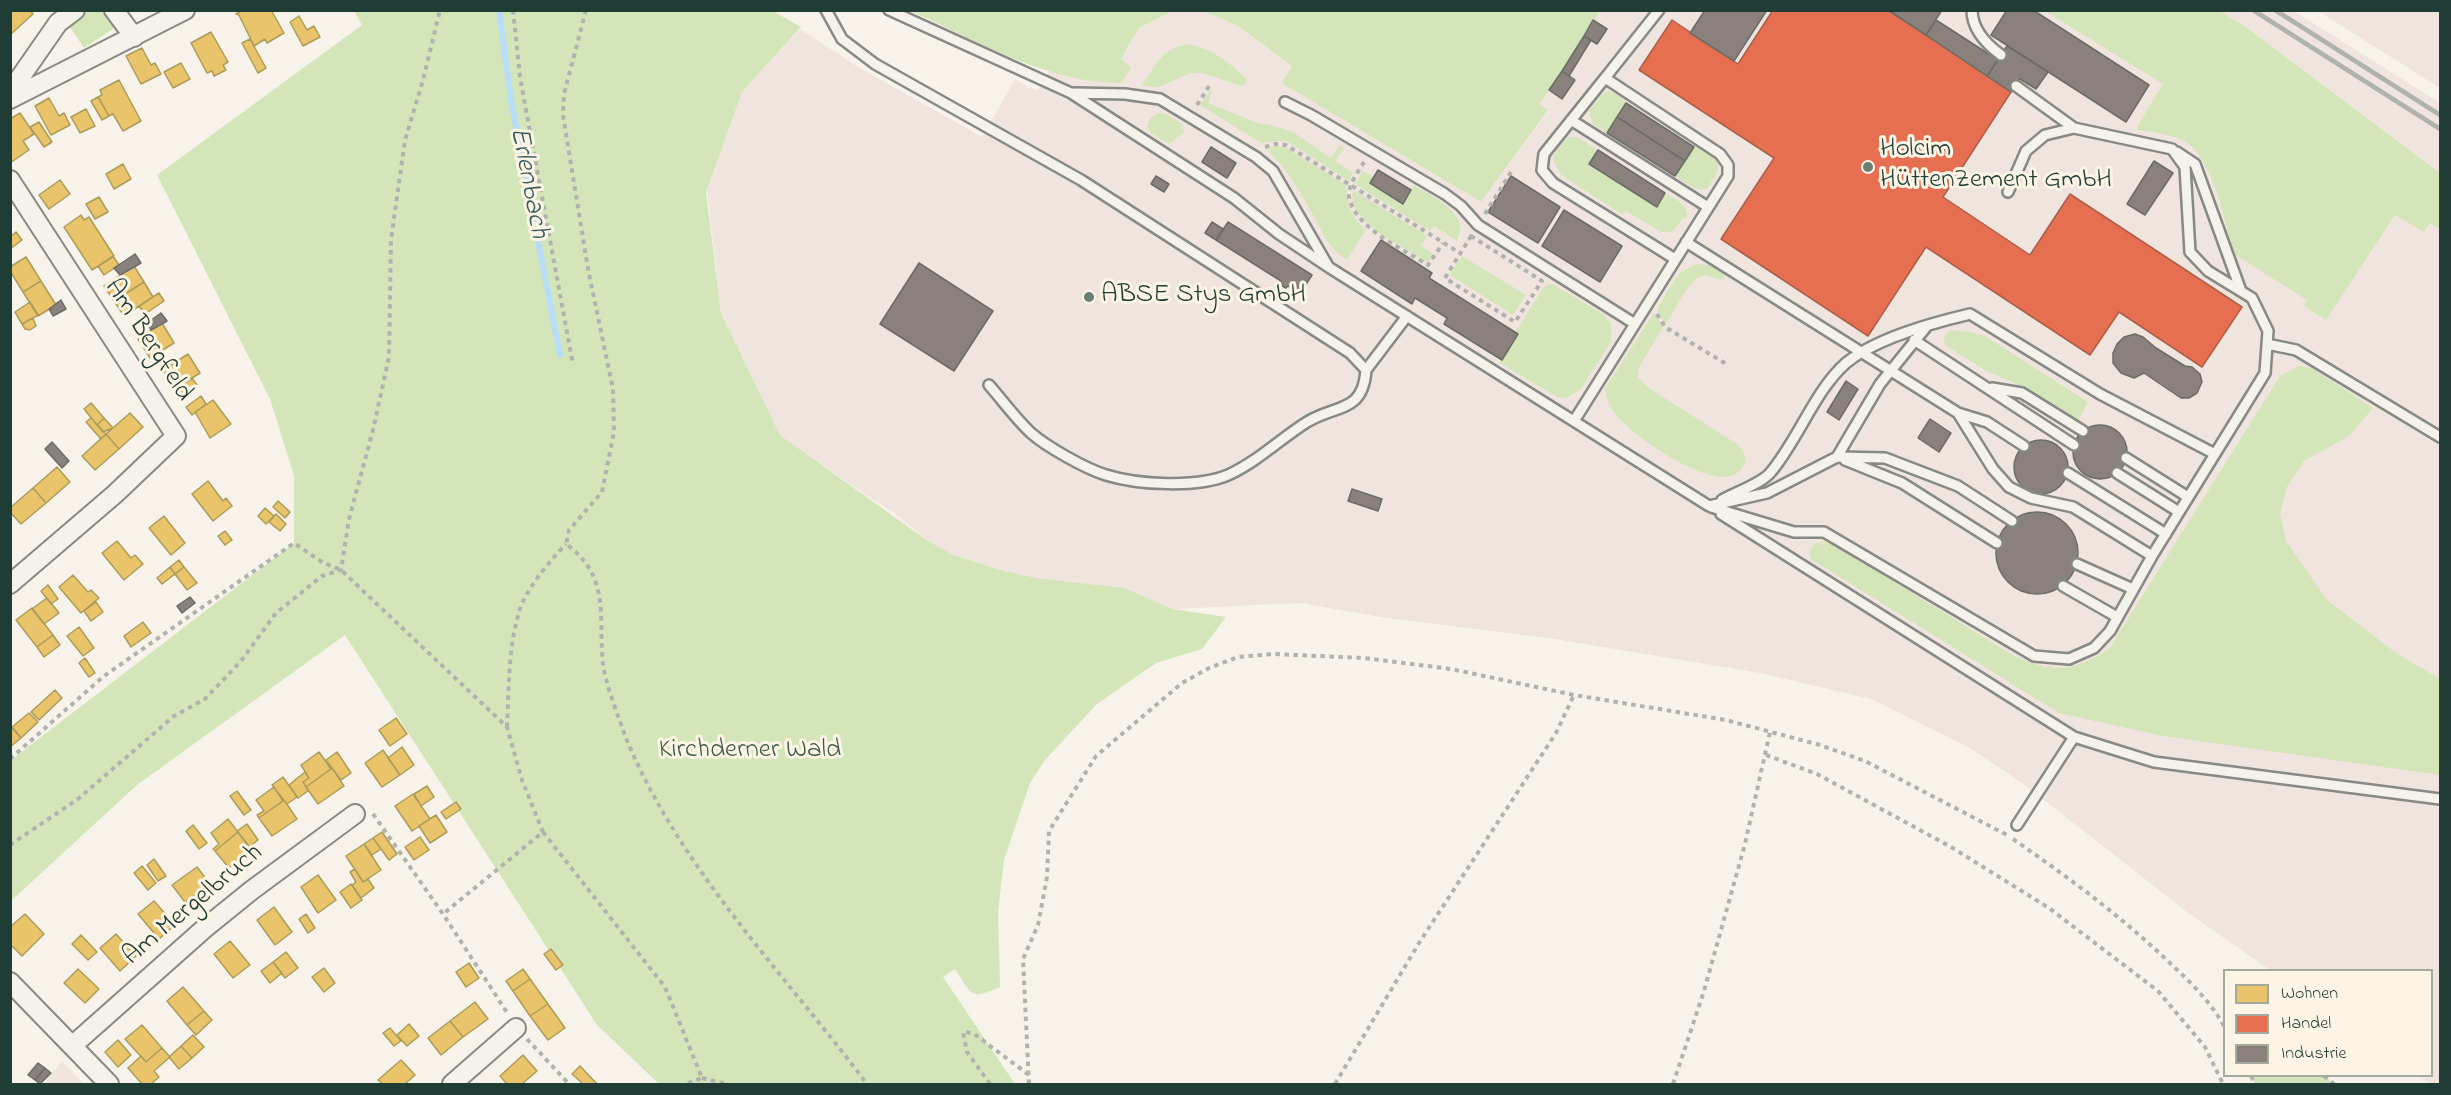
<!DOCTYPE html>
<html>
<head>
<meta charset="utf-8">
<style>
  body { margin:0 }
  #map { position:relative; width:2451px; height:1095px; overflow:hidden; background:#f7f3ea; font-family:"Indie Flower",sans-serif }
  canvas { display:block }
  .frame { position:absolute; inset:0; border:12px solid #1f3d34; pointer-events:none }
  .legend { position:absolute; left:2223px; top:969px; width:210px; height:108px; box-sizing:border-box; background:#fcf5e5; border:2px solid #a4ab9e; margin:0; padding:8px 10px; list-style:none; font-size:18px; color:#1f3d34 }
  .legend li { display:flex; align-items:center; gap:12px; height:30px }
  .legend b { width:30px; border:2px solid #a4ab9e }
</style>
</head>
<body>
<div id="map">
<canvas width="2451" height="1095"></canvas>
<div class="frame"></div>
<ul class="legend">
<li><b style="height:16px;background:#e9c46a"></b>Wohnen</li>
<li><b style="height:16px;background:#e76f51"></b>Handel</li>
<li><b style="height:16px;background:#8a817c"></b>Industrie</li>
</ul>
</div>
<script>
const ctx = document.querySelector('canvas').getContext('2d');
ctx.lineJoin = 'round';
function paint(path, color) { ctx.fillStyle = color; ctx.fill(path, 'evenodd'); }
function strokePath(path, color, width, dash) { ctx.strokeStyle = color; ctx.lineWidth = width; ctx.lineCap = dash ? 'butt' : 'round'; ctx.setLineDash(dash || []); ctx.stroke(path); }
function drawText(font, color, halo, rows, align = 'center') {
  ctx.font = font + ' "Indie Flower",sans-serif'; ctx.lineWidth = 6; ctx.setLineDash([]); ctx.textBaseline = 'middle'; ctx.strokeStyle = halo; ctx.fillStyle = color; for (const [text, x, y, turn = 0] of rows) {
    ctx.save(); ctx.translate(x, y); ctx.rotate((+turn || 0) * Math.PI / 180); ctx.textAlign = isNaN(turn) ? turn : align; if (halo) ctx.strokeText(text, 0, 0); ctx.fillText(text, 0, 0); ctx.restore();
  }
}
const built = new Path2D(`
  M1173 11H1204L1238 26 1292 66 1283 83 1481 202 1548 111 1540 104 1600 11H2119L2440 229V1084H2431L2418 1076H2432V970H2270L2187 912 2025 785 1970 748 1871 699 1760 673 1555 639 1387 618 1300 603 1174 609 1125 588 1037 578 1004 571 954 555 928 541 893 512 867 496 780 435 721 313 707 188 742 92 800 29 858 67 982 137 1015 79 1031 89 1038 90 1053 64 1121 60 1139 28Z
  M2220 11H2294L2440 103V173L2246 27Z
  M2318 11H2440V88Z
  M62 1061 84 1084H44Z`);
const green = new Path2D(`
  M90 10 105 11 114 24 113 29 84 48 69 26Z
  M771 10 801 27 742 92 706 192 721 313 780 435 928 541 954 555 1004 571 1037 578 1125 588 1173 609 1226 617 1202 649 1156 663 1097 704 1045 760 1030 783 1004 860 998 912 1000 987C969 1001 972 994 955 969L943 977 1015 1084H659L597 1025 345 635 137 785 11 901V760L294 543V476L270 399 157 175 362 25 354 11Z
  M911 11H1173L1139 28 1121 59 1131 68 1121 83C1047 83 977 41 911 11Z
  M1204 11H1600L1540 104 1548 110 1481 202 1282 83 1292 66 1238 26Z
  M2045 11H2220L2246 27 2440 173V229L2430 223 2424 232 2395 215 2326 320 2304 306 2307 300 2234 254C2225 224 2215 167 2191 146 2177 134 2155 133 2138 130L2137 127 2163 84Z
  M1189 44C1213 49 1229 62 1246 79L1247 83 1241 86 1202 73H1190L1159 87 1142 86C1156 65 1161 48 1189 44Z
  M1211 89H1212L1208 103 1258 123 1274 126 1293 132 1331 158 1340 145 1344 148 1335 161 1353 173 1349 181 1288 142 1276 141 1261 143 1200 105Z
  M1608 91 1620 95 1626 103 1607 133 1593 124 1589 111 1602 95Z
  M1158 113 1166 114 1183 125 1181 128 1185 131 1169 144 1151 133 1147 126 1150 119Z
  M1571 137H1577L1598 150 1589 164 1656 207 1665 193C1677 200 1689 204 1687 219L1683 218 1672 232H1661L1626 211 1623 215 1561 175 1553 160C1555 151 1562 140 1571 137Z
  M1277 146 1285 147 1346 185C1346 201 1352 220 1366 229L1347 260C1326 247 1321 228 1309 208 1298 188 1285 166 1268 151L1269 148Z
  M1694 147H1699C1723 163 1723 165 1707 189H1696L1675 176Z
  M1363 171 1374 177 1370 184 1402 204 1414 185C1433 198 1472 213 1457 241L1434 226 1430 231 1355 184Z
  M1353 190 1427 236 1421 246 1433 254 1428 262C1407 249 1344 220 1353 190Z
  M1462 256 1526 295 1513 315 1450 275Z
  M1700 264 1714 266 1727 271 1721 280C1715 278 1708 274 1701 276 1690 279 1673 313 1666 324L1657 310C1669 290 1676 267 1700 264Z
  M1548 284 1554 285 1603 314 1610 323 1612 332 1611 342 1581 389 1567 398 1557 397 1500 363 1517 335 1515 333 1543 288Z
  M1654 313 1663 327 1638 369V377L1647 387 1737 444 1743 451 1746 459C1734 508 1643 442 1624 423 1614 414 1606 402 1605 388Z
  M1950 330 1970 332 1985 336 2088 402 2077 422 2011 381 1986 371 1945 345 1944 336Z
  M2299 366 2312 368 2373 408 2349 436 2304 461 2287 487 2280 514 2286 541 2327 600 2396 653 2440 679V775L2163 736 2059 713 1819 564 1811 559 1809 553 1815 543 1829 542 2011 654C2049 673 2073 673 2109 649L2280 376Z
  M2251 1076H2324L2334 1084H2255Z`);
const homes = new Path2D(`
  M10 10H30L33 14 10 35Z
  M243 10H271L284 33 267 43 265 39 254 46 239 15 236 14Z
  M299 16 307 30 314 26 320 37 303 46 290 22Z
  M211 32 228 62 223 65 226 70 214 76 212 71 207 73 191 43Z
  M250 39 266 68 258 73 242 43Z
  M142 48 151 65 155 63 161 74 141 84 126 56Z
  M181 63 190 79 173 88 164 72Z
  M119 80 141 121 123 131 113 114 109 116 98 97 102 95 100 90Z
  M98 97 109 116 102 120 91 101Z
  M49 98 59 116 64 113 70 125 51 135 35 106Z
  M86 109 95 126 80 133 71 117Z
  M20 113 34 134 23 141 29 150 10 163V119Z
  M39 122 52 142 44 147 30 127Z
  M123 164 131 179 114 189 106 174Z
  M60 180 70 194 49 209 39 195Z
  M99 197 108 212 95 219 86 204Z
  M81 215 84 220 89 217 114 256 92 270 64 227Z
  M16 232 22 240 10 249V237Z
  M113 256 119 265 104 275 98 266Z
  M26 257 41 281 23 292 10 271V267Z
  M134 266 144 282 114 301 104 286Z
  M41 281 56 305 38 316 23 292Z
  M144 282 153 297 124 316 114 301Z
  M159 293 164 301 145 314 139 306Z
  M30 302 38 315 22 324 15 312Z
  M33 318 36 326 30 330 25 329 22 324Z
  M162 323 174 343 150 358 138 339Z
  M188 354 200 373 175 389 163 370Z
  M192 378 197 385 182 395 177 387Z
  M201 396 206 404 192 415 186 407Z
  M213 400 231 424 210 438 195 412Z
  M91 403 104 418 97 425 84 409Z
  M130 413 143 427 119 449 106 434Z
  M91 418 106 434 101 439 86 422Z
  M104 418 113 428 103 432 97 425Z
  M106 434 119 449 95 470 82 456Z
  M57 467 70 482 46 503 33 488Z
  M208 481 223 501 226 498 232 506 213 521 192 494Z
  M33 488 46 503 21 524 10 512V508Z
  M278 501 290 512 285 518 273 507Z
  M265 508 274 516 266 524 258 516Z
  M276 514 286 524 280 531 269 522Z
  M164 516 185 543 171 555 149 528Z
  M225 531 232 540 225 545 218 536Z
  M117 541 131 558 135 555 143 564 124 580 102 553Z
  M179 560 184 567 175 574 170 567Z
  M170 567 175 574 162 584 157 578Z
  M184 567 197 583 187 590 175 574Z
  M73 575 88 592 91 590 99 598 81 613 59 587Z
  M48 585 58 599 51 604 41 591Z
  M47 598 59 613 44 624 32 609Z
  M96 602 103 612 91 621 84 611Z
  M32 608 53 635 37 647 16 620Z
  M143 622 151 633 131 647 124 636Z
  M79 627 94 648 83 656 67 636Z
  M53 635 60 645 44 657 37 647Z
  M85 658 95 673 89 677 79 663Z
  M55 690 62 698 39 720 31 712Z
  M29 713 38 722 21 738 12 727Z
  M396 718 407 734 390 746 379 730Z
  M13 729 21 738 10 747V731Z
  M402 747 414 765 400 775 388 758Z
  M383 750 400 775 382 787 365 763Z
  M319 752 331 769 306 787 303 782 309 778 301 765Z
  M337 752 351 773 341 780 326 760Z
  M332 768 344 786 318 804 306 787Z
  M305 772 309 778 303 782 308 791 298 798 289 785Z
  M283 777 297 797 287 804 272 785Z
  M427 786 434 797 421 806 414 794Z
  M274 787 283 801 259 818 257 815 264 811 256 800Z
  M237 791 251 810 244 815 230 796Z
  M413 794 430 819 412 831 395 806Z
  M284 800 297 819 272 836 259 818Z
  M456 802 461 809 446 819 441 812Z
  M436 815 447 832 430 843 419 826Z
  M228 819 238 832 215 851 213 849 219 844 211 833Z
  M247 824 258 840 249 847 237 831Z
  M193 825 207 843 199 849 186 831Z
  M238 832 252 850 229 868 215 851Z
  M382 832 397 854 389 860 373 838Z
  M420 837 429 850 414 860 405 847Z
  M373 838 381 849 372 855 364 844Z
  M364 844 381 870 363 882 346 856Z
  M154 859 166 876 158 881 147 865Z
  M142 866 156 883 148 890 134 873Z
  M197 867 210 884 185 902 172 885Z
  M355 869 363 882 368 879 374 888 361 898 352 885 356 882 350 872Z
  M318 875 336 900 318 913 301 887Z
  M351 884 362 900 351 908 340 892Z
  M154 901 175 925 159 939 138 914Z
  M274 907 292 932 275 945 257 920Z
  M25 914 44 934 22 956 10 944V927Z
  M306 914 315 928 308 933 299 919Z
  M116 934 136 956 120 971 100 948Z
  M81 935 97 952 88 960 72 944Z
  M230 941 250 965 233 978 214 954Z
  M551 949 563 965 556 970 544 954Z
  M286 952 298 968 285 978 273 962Z
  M273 962 282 973 270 983 261 971Z
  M469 963 479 978 466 987 456 972Z
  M324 968 335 983 324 992 312 977Z
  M78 969 99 989 85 1003 64 983Z
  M523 969 530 979 513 991 506 981Z
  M530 979 548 1004 530 1016 513 991Z
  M183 987 204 1011 187 1025 167 1001Z
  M475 1002 488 1019 463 1037 450 1021Z
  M548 1004 565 1028 548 1040 530 1016Z
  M204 1011 212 1020 196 1035 187 1025Z
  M450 1021 463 1037 441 1055 428 1038Z
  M409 1024 419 1036 407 1046 397 1035Z
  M142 1025 162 1048 146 1062 125 1039Z
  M390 1028 401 1041 394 1046 383 1033Z
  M193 1035 204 1047 192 1058 181 1046Z
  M118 1040 131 1055 118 1067 105 1052Z
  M181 1046 192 1058 179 1069 169 1057Z
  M162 1048 170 1057 154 1071 159 1077 151 1084H142L128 1068 141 1056 146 1062Z
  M523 1055 537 1071 522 1084H507L500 1076Z
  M401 1060 415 1075 405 1084H383L378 1080Z
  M580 1066 597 1084H583L572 1074Z`);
const shops = new Path2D(`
  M1773 10H1888L2011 92 1943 197 2030 255 2070 194 2242 307 2202 367 2119 312 2090 355 1926 247 1868 336 1721 239 1774 158 1639 70 1672 20 1738 64Z`);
const industry = new Path2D(`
  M1705 10H1767L1734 61 1690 33Z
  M1888 10H1942L1926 35Z
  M2007 10H2033L2149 85 2126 122 1991 35Z
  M1593 20 1607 29 1597 44 1584 36Z
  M1936 20 1998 60 1987 76 1926 35Z
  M1584 36 1591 40 1569 76 1562 71Z
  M2007 46 2048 72 2036 89 2020 79 2011 92 1987 76Z
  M1562 71 1575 80 1562 99 1549 90Z
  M1626 103 1694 147 1685 161 1617 117Z
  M1617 117 1685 161 1675 176 1607 133Z
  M1211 147 1236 163 1227 178 1202 162Z
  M1598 150 1665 193 1657 207 1589 164Z
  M2154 161 2173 173 2145 215 2127 204Z
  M1378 170 1411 190 1403 204 1370 183Z
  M1156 176 1169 184 1164 192 1151 184Z
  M1511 176 1560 207 1538 243 1488 212Z
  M1564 210 1622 246 1600 282 1542 246Z
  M1212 222 1223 229 1216 240 1205 233Z
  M1228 222 1312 275 1300 294 1288 286 1286 288 1279 284 1281 281 1216 240Z
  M1381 240 1432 273 1429 278 1518 334 1502 360 1444 324 1447 318 1415 298 1412 304 1361 271Z
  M135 254 141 263 120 275 114 268Z
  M919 263 993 311 954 371 880 324Z
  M61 300 66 309 53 316 49 309Z
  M161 313 167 321 151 330 147 323Z
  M2135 334 2143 337 2156 348 2185 366 2192 367 2200 374 2202 382 2197 393 2189 398H2181L2144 373 2134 378 2121 373 2113 363V353L2117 344 2124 337Z
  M1846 381 1858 389 1839 420 1827 412Z
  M1930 419 1951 433 1939 452 1918 438Z
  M2073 452a27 27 0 1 1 54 0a27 27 0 1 1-54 0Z
  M2014 467a27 27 0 1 1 54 0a27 27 0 1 1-54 0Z
  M52 442 69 461 62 468 45 449Z
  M1352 489 1382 499 1378 511 1348 501Z
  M1996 553a41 41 0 1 1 82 0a41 41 0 1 1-82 0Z
  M190 597 195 603 182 613 177 606Z
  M38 1063 45 1068 35 1080 28 1075Z
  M45 1068 51 1073 40 1084 35 1080Z`);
const stream = new Path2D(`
  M499 10 511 100 560 355`);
const path = new Path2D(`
  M513 10 520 77 573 365
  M586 10 564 94 563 115 588 269 613 389 614 432 602 492 569 530 566 544C611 577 598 615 603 664 605 682 619 719 626 738 680 869 783 972 867 1084
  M1197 105 1211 83
  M1265 147 1276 144 1286 145 1460 253
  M1364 162C1359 171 1348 184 1349 196 1353 227 1403 249 1428 265L1443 243
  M1485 214 1511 172
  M1471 236 1542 281 1515 322 1445 278Z
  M1657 314 1665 327 1728 365
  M507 727C509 688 508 649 519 612 524 592 551 559 566 544
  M1766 755 1817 774 1951 847 2049 908 2158 991 2205 1047 2223 1084
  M10 759 104 676 294 543 322 562 341 570 507 727 522 780 543 832 443 914
  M373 814 443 914 508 1014
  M543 832 665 987 702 1078 686 1084
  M2013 839C2068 877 2122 917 2171 964 2191 983 2210 1001 2224 1026
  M10 845 78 799 174 716 205 699 241 661 276 613 322 576 341 570 349 519 373 430 389 357 391 240 405 140 423 80 440 10
  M527 1039 569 1084
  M2251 1076 2255 1084
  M2324 1076 2334 1084
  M702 1078 727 1084
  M990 1084 967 1052 963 1032 973 1033 1029 1075
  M1029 1084 1023 959 1038 925 1047 877 1049 831 1096 756 1182 683 1209 668 1238 657 1273 654 1364 658 1451 669 1574 695 1726 720 1820 745 1865 761 2007 835
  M1335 1084 1419 943 1556 733 1574 695
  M1673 1084 1704 991 1745 844 1770 732`);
const lane = new Path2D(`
  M826 10 842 39 875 64 1081 180 1350 353 1366 370C1363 413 1337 404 1307 422 1280 439 1257 462 1228 475 1197 488 1138 485 1106 475 1086 469 1047 447 1031 433 1016 419 1003 401 989 385
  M889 10 1071 93 1234 198 1279 234 1330 268 1709 506 1767 493 1837 457 1885 458 1958 486 2012 521
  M1972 10C1972 30 1986 44 2001 55
  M1605 78 1544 154 1542 170 1553 183 1675 259
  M2016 86 2074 128
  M1073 93 1125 94 1160 99 1256 157 1273 171 1328 266
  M1285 102 1311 115 1445 194 1461 206 1478 225 1635 324
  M1571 120 1708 207
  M2177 152 2195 164 2241 291
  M1686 242 1958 413 1993 469 2009 487 2031 498 2073 507 2152 556
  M1914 340 2074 445
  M2267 344 2296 350 2440 437
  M1366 370 1407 316
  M1992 388 2022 393 2083 431
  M1958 413 1987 422 2024 446
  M1574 421 1728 176V165L1720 154 1605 78 1659 10
  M1837 457 1880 384 1927 326
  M2126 458 2188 497
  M1845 460 1902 483 1997 543
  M2068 473 2166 534
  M2117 473 2179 512
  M1722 500C1734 493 1762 483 1770 473 1797 442 1815 390 1846 363 1876 338 1932 323 1970 314L2100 394 2215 454
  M1711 507 1794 532H1824L2034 656 2069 659 2094 648 2110 631 2152 556 2265 373 2268 331 2252 298 2208 271 2190 252 2185 167 2172 149 2074 128 2045 135 2026 151 2008 192
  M1721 514 2074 737 2154 762 2440 799
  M2077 564 2133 589
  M2063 586 2117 617
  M2017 825 2074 737`);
const street = new Path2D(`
  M114 10 134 37
  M10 92 58 23 75 10
  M10 99 185 10
  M10 180 176 436 115 494 10 584
  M10 982 109 1084
  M72 1046 205 928 252 890 355 814
  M452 1084 516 1028`);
const rail = new Path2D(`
  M2253 10 2440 129
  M2275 10 2440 115`);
const markers = [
  [1868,167,6,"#6b7d74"],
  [1089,297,6,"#6b7d74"]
];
const poiNames = [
  ["Holcim",1880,151],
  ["HüttenZement GmbH",1880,182],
  ["ABSE Stys GmbH",1101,297]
];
const streetNames = [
  ["Am Bergfeld",147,341,57],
  ["Am Mergelbruch",194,906,-40]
];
const parkNames = [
  ["Kirchderner Wald",750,752]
];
const waterNames = [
  ["Erlenbach",527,183,79]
];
paint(built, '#f0e4de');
paint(green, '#d5e5ba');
paint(homes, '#e9c46a');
strokePath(homes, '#ac9c5a', 1.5);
paint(shops, '#e76f51');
strokePath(shops, '#ab6048', 1.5);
paint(industry, '#8a817c');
strokePath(industry, '#6a6d66', 1.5);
strokePath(stream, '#b8ddf7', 6);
strokePath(lane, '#868984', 14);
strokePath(street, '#868984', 22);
strokePath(path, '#b0b2ad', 4, [4.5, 4.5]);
strokePath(lane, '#f5f2ec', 9);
strokePath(street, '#f5f2ec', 18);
strokePath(rail, '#b0b2ad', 4.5);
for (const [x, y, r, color] of markers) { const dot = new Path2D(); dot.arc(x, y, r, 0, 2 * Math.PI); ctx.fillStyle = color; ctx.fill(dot); strokePath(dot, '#fcf5e5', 2); }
drawText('27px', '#1f3d34', '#fcf5e5', poiNames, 'left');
drawText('27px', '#1f3d34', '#fcf5e5', streetNames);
drawText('27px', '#3e5c47', '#fcf5e5', parkNames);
drawText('italic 28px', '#385b5c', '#fcf5e5', waterNames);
</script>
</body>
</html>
